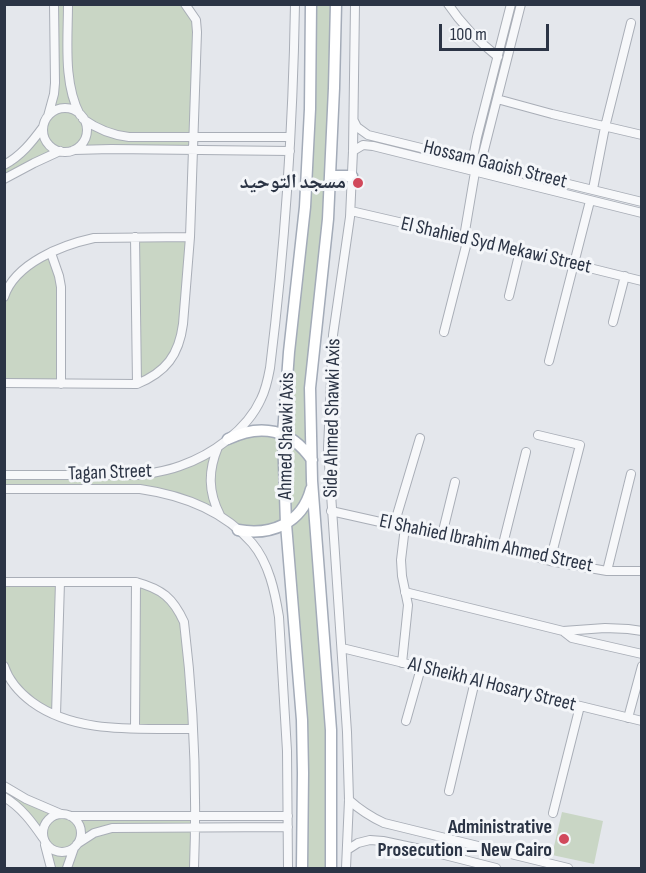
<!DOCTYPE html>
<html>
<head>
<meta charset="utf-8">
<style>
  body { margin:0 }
  #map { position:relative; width:646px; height:873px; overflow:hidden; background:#e4e7ec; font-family:"Sofia Sans Condensed",sans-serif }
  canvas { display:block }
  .frame { position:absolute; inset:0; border:6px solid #2b3445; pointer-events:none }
  .scale { position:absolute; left:439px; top:24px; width:110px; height:27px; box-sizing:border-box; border:3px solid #2b3445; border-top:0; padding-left:8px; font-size:18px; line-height:21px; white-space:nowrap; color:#2b3445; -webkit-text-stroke:4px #f4f6f9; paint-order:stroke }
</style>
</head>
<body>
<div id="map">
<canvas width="646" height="873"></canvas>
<div class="frame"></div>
<div class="scale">100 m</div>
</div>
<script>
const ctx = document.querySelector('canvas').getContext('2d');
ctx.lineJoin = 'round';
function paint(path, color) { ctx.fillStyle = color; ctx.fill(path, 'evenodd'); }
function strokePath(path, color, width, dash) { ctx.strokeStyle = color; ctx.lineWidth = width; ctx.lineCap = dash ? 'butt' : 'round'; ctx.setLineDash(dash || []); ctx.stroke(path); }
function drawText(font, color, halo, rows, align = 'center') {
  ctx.font = font + ' "Sofia Sans Condensed","Noto Naskh Arabic",sans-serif'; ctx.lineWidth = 6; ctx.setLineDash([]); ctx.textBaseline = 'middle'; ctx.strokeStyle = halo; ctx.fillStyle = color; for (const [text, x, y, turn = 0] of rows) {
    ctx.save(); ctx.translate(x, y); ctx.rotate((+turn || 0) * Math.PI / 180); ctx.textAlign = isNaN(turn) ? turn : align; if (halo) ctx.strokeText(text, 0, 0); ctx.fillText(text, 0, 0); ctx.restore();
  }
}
const green = new Path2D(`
  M185 4 196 20 192 150H74L60 151 5 179 4 165 43 126 48 116 52 105 54 5Z
  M311 5H336L334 88 310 389 331 730V868H302L303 761 286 524 251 532 220 516 161 492 5 489V475H140L181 466 241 433 282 434 295 299Z
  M135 237H190L183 324 170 361 137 384Z
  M51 253 59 276 61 384 5 383 4 297 13 280Z
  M4 582H60L56 715 26 697 4 666Z
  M136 582 166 595 184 622 193 729 135 728Z
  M4 786 61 814 70 816H196L194 868H51L43 838 5 797Z
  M562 812 603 821 594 864 552 855Z`);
const minor = new Path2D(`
  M68 4C68 40 63 83 80 115
  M448 4C462 25 478 41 498 57
  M497 99 552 114 642 135
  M43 130a22 22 0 1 1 44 0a22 22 0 1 1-44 0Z
  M48 116 54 94 55 83 54 4
  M83 119C97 129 111 135 129 137H290
  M354 121 357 127 368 135 642 202
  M74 150 111 149 290 151
  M353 151 363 145 373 146 642 213
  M472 163 477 137 511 4
  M4 165C21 156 32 142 43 127
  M4 179 34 163 60 151
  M593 189 605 127 631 23
  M351 211 468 238 642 281
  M135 237 137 384
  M464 237 475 172 481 162 521 4
  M51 253 59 276 61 287V384
  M509 296 520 251
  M4 297C15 263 62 245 94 238L190 237
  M613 322 625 276
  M444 332 468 238
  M549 361 590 201
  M4 383 137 384C166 372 179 355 183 324L190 237 197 32 196 20 185 4
  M538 435 580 445 550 561
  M218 447C208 471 208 492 220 515
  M4 475H140C153 473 167 471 180 466 212 455 247 430 261 399 266 389 268 379 270 368 285 247 293 126 295 4
  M4 489H140C182 495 223 510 252 543 269 563 275 592 279 617L287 751 288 868
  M331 511 474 543 502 548 550 561 607 571H642
  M394 525 420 438
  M442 535 455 482
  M502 548 526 452
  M607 571 631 474
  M4 582H136C162 589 173 598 184 622 194 704 197 787 194 868
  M405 592 563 631 605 628 628 629 642 631
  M563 631 572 638 642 654
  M342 648 642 721
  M402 663 408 605 402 576 401 560 405 527
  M4 666C9 681 20 693 32 702 77 735 140 728 193 729
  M56 715 60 582
  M628 718 642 666
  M406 721 421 668
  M135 728 136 582
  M4 786 26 799 61 814
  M449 791 475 681
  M4 797C21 807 32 822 43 838
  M349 800C360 810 371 817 384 823L568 868
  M553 813 580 706
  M43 833a19 19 0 1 1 38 0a19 19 0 1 1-38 0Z
  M70 816H288
  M77 844 94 833 112 828 288 827
  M45 845 51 868
  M347 850 358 843 370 840 383 841 425 850 496 868
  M67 868 74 848
  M346 868 349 800 347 732 328 449 333 335 350 217 353 151 355 4`);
const major = new Path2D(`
  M331 176H352
  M228 439C261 423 291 429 312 460
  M238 530C270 536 302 524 311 489
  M302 868 303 773 302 720 286 524 283 434 289 352 305 207 310 109 311 4
  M331 868V730L312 481 310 388 328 219 334 88 336 4`);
const markers = [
  [358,183,6,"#d1495b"],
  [564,839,6,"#d1495b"]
];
const streetNames = [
  ["Hossam Gaoish Street",495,165,14],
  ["El Shahied Syd Mekawi Street",496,246,13],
  ["Side Ahmed Shawki Axis",333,418,-89],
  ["Ahmed Shawki Axis",287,436,-89],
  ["Tagan Street",110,473,-2],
  ["El Shahied Ibrahim Ahmed Street",486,544,12],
  ["Al Sheikh Al Hosary Street",492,685,14]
];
const poiNames = [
  ["مسجد التوحيد",346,183],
  ["Administrative",552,828],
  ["Prosecution – New Cairo",552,851]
];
paint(green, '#c9d6c5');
strokePath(minor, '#a9aeb7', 10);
strokePath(major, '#a3abb8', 13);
strokePath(minor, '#f7f8fa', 8);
strokePath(major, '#fff', 10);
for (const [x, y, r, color] of markers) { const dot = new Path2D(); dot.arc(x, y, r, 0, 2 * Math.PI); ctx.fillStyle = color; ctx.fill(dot); strokePath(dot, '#f4f6f9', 2); }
drawText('20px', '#2b3445', '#f4f6f9', streetNames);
drawText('bold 20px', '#2b3445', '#f4f6f9', poiNames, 'right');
</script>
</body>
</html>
